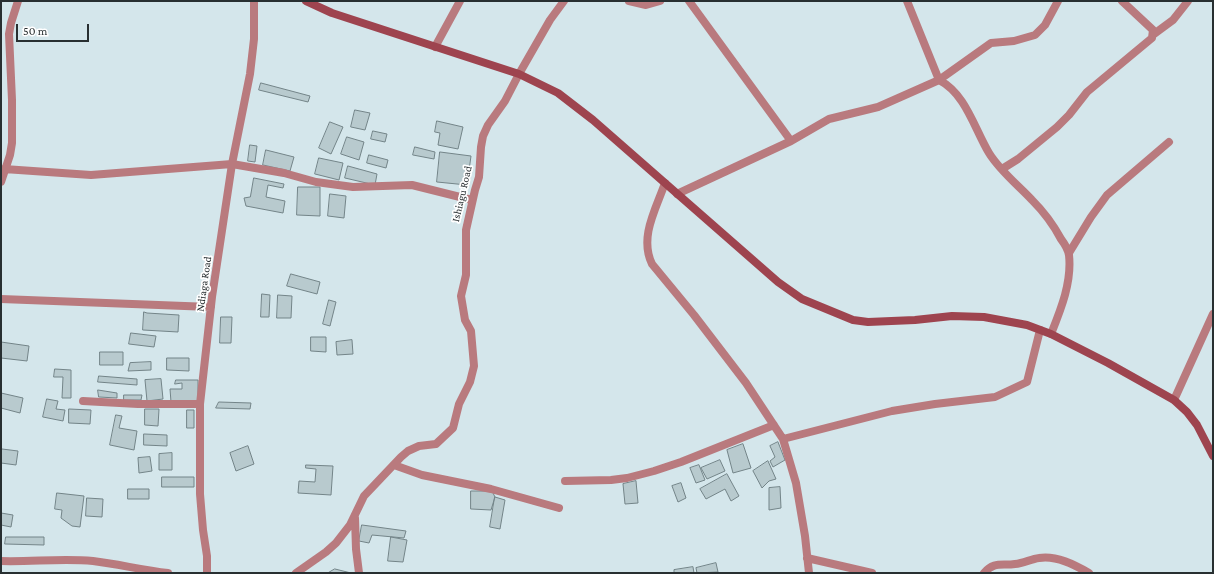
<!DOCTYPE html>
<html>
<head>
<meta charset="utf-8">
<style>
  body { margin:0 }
  #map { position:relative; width:1214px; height:574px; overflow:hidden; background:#d4e6eb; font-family:"Crimson Pro",serif }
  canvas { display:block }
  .frame { position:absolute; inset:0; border:2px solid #282f31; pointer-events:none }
  .scale { position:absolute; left:16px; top:24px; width:73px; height:18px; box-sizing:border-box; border:2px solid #282f31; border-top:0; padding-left:5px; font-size:12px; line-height:14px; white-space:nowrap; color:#282f31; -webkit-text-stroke:3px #fff; paint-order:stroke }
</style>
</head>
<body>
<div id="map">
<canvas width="1214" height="574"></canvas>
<div class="frame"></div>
<div class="scale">50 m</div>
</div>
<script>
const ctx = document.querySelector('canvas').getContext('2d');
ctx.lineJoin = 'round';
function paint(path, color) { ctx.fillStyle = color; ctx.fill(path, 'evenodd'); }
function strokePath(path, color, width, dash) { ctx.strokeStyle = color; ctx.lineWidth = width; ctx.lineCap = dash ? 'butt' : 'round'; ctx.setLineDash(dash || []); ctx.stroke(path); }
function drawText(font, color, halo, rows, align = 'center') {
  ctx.font = font + ' "Crimson Pro",serif'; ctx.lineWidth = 3.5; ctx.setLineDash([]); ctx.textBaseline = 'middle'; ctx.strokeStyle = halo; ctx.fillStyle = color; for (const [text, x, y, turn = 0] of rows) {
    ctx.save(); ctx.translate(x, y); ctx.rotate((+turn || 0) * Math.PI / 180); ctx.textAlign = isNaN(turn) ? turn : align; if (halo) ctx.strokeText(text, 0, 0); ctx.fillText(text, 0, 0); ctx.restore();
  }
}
const building = new Path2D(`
  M261 83 310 96 308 102 259 90Z
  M355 110 370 113 365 130 351 127Z
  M437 121 463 127 458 149 438 145 440 133 435 132Z
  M330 122 343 127 331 154 319 148Z
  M373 131 387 134 385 142 371 139Z
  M347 137 364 142 359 160 341 154Z
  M250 145 257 146 255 162 248 161Z
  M415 147 435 152 434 159 413 155Z
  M266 150 294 157 290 171 263 165Z
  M440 152 471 156 467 185 437 182Z
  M369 155 388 160 386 168 367 163Z
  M319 158 343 163 339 180 315 174Z
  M348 166 377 174 375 185 345 178Z
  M254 178 284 184 283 188 268 185 266 197 285 201 283 213 246 206 244 198 250 197Z
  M298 187H320V216L297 215Z
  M330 194 346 196 344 218 328 216Z
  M291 274 320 282 317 294 287 286Z
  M262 294 270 295 269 317H261Z
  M278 295 292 296 291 318H277Z
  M329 300 336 302 330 326 323 324Z
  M144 312 147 313 179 315 178 332 143 330Z
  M221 317H232L231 343H220Z
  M131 333 156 336 154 347 129 344Z
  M311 337H326V352L311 351Z
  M352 340 353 354 337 355 336 342Z
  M1 342 29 346 27 361 1 358Z
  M100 352H123V365H100Z
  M167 358H189V371L167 370Z
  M151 362V370L128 371 130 363Z
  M55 369 71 370V398H62L63 377H54Z
  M99 376 137 379V385L98 382Z
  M161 379 163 399 147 401 145 380Z
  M176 380H198V402H171L170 389H182V383L175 384Z
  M98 390 117 393V398L99 397Z
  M1 393 23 398 20 413 1 408Z
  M124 395H142L141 400H124Z
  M47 399 58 401 56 409 65 410 63 421 43 417Z
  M219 402 251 403 250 409 216 408Z
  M69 409 91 410 90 424 69 423Z
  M145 409H159L158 426 145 425Z
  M187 410H194V428H187Z
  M116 415 122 416 119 428 137 431 134 450 110 445Z
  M144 434 167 435V446L144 445Z
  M778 442 785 460 773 467 770 461 775 457 770 446Z
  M743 444 751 468 733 473 727 450Z
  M248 446 254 464 236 471 230 453Z
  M2 449 18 451 16 465 1 463Z
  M172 453V470H159V454Z
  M150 457 152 471 139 473 138 458Z
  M720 460 725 471 707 479 701 468Z
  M768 461 776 479 769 481 762 488 753 471Z
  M306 465 333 466 331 495 298 493 299 481 315 482 316 469 306 468Z
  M699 465 705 480 696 483 690 468Z
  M727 474 739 496 731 501 725 489 706 499 700 489Z
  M162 477H194V487H162Z
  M636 481 638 503 625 504 623 484Z
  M681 483 686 498 678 502 672 486Z
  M780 487 781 508 769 510V488Z
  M128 489H149V499H128Z
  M471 491H492L495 497 491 510 471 509Z
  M57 493 84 496 80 527 72 526 61 518 62 510 55 509Z
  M495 497 505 500 500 529 490 527Z
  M87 498 103 499 102 517 86 516Z
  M1 513 13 515 11 527 1 525Z
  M362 525 406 531 404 538 372 535 369 543 359 541Z
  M6 537H44V545L5 544Z
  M391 537 407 540 403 562 388 561Z
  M716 563 718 572 697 573 696 568Z
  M693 567 694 573H674V570Z
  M335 569 351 573H328Z`);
const street = new Path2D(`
  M629 1 646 5 660 1
  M689 1 791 141
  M907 1 939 80C966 94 974 128 989 153 1000 171 1018 185 1032 200 1044 212 1053 224 1061 239 1064 243 1068 249 1069 255 1072 282 1061 309 1051 334
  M1154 34 1173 20 1188 1
  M435 47 460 1
  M4 169 91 175 232 164 284 173 316 182 353 187 412 185 472 200
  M1002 169 1018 159 1057 127 1069 115 1087 92 1152 38 1153 30 1122 1
  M1 182 10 155 12 143V100L9 34 11 23 18 1
  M665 183C656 209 639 237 652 264L694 315 746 383 783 439 796 483 805 536 809 573
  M677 194 791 141 829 119 878 107 939 80 991 43 1014 41 1035 35 1045 25 1058 1
  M1069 253 1091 217 1107 195 1169 142
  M1 299 211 307
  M1174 400 1213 314
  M83 401 138 404H200
  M783 439 892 411 935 404 995 397 1027 382 1040 330
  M394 465 422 475 491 489 559 508
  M565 481 611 480 627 478 654 471 681 462 774 425
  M355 518 356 549 359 573
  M807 558 872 573
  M1 561C32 562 62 558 93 561 118 564 142 570 168 573
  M207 573V556L203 530 200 494V404L212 297 232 164 250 74 254 39V1
  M296 573 326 552 336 543 350 525 364 496 401 457 408 451 419 446 436 444 453 428 459 404 470 382 474 366 471 331 465 320 461 296 466 275V230L475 190 479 177 481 147 483 136 488 125 505 101 519 74 550 20 564 1
  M984 573C994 561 1002 566 1015 564 1024 563 1031 559 1039 558 1056 555 1075 565 1089 573`);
const secondary = new Path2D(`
  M306 1 332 13 519 74 558 93 593 120 778 282 802 299 853 320 868 322 915 320 952 316 984 317 1027 325 1051 334 1108 363 1174 400 1187 412 1197 425 1213 456`);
const streetNames = [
  ["Ishiagu Road",462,194,-77],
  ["Ndiaga Road",204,284,-82]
];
paint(building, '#b8cace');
strokePath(building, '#738488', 1);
strokePath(street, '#b97a7e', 8);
strokePath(secondary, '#9e444f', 8);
drawText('11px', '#282f31', '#fff', streetNames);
</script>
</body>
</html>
